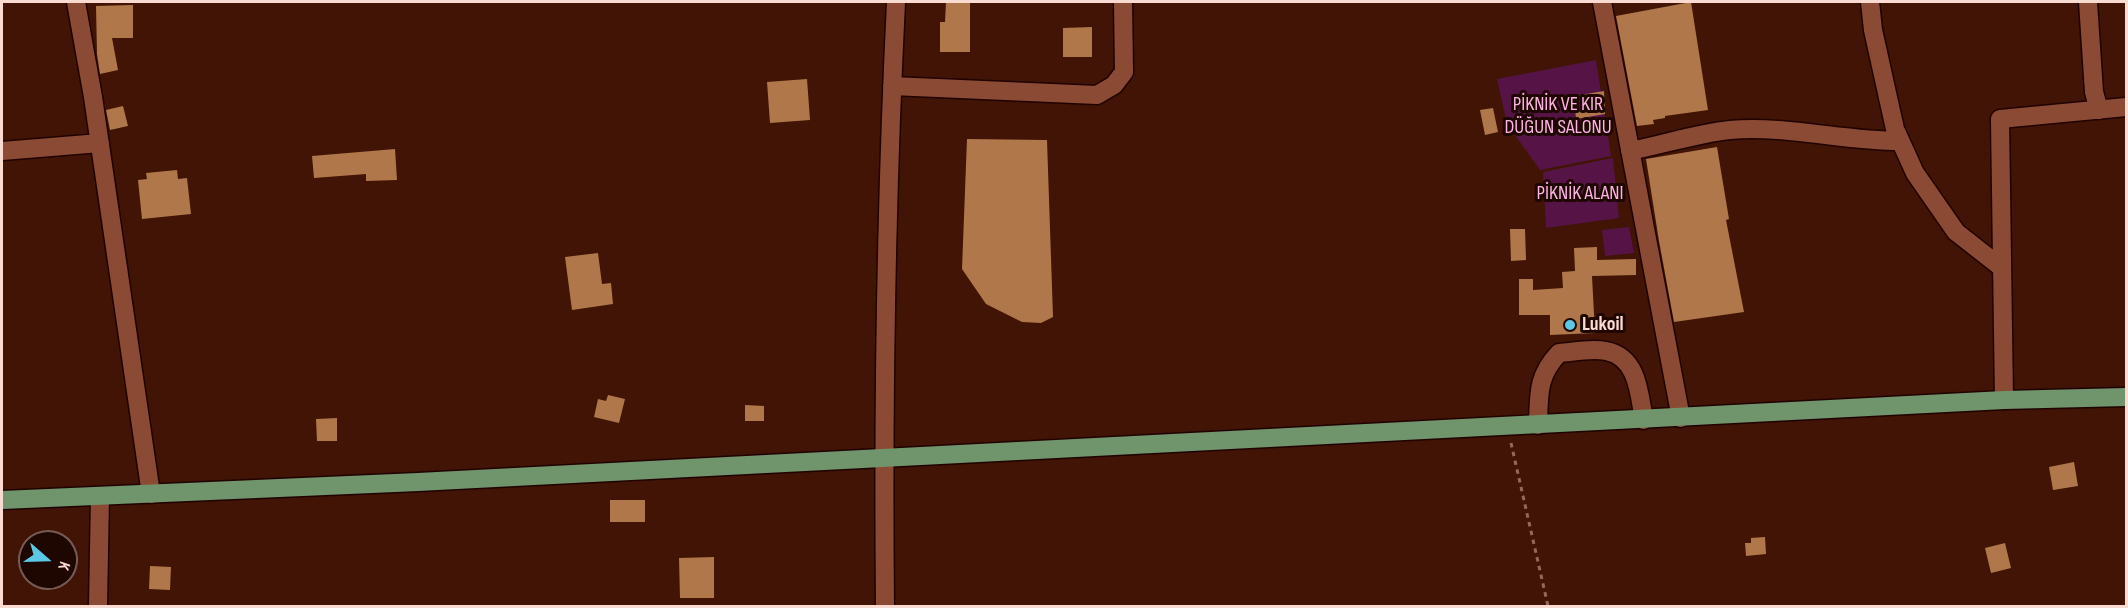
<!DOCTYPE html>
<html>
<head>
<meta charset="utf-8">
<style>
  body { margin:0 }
  #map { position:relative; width:2128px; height:608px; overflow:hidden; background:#411405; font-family:"Sofia Sans Condensed",sans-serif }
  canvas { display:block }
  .frame { position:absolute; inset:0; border:3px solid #fadbd1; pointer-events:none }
  .north { position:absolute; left:18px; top:530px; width:60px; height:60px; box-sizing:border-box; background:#1e0601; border:2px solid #765b54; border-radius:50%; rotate:110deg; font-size:16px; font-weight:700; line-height:24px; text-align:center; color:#fadbd1 }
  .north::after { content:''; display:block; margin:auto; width:21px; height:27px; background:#5bc8e6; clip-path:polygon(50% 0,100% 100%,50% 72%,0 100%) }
</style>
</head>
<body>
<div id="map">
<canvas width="2128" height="608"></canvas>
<div class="frame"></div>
<div class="north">K</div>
</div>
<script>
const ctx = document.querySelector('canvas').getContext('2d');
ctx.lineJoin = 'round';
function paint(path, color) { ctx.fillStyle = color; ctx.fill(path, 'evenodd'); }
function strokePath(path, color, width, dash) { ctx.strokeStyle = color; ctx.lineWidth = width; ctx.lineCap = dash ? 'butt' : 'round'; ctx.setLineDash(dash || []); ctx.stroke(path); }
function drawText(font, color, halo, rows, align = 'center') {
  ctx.font = font + ' "Sofia Sans Condensed",sans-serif'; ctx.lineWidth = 6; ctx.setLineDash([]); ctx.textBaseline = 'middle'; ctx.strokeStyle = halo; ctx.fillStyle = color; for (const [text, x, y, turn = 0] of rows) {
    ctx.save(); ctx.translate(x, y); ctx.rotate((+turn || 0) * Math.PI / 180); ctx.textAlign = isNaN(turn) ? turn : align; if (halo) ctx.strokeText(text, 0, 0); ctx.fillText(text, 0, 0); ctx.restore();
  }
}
const green = new Path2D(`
  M1596 60 1611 156 1540 170 1507 124 1497 79Z
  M1613 158 1619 218 1546 228 1543 172Z
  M1629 227 1634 253 1605 256 1602 230Z`);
const building = new Path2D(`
  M946 2H970V52H940V22H945Z
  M1691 2 1708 110 1665 116V118L1653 120 1654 124 1637 126 1616 16Z
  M133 5V38H112L118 70 100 74 97 54 96 6Z
  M1092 27V57H1063V28Z
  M807 79 810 120 770 123 767 82Z
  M1604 91 1605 114 1576 119 1574 96Z
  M123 106 128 126 110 130 106 110Z
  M1493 108 1498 132 1485 135 1480 110Z
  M967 139 1047 140 1053 317 1041 323 1022 322 986 304 962 269Z
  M1717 147 1729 219 1726 220 1744 312 1674 322 1659 241 1646 159Z
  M395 149 397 180 366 181V174L314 178 312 156Z
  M177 170 178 179 187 178 191 214 142 219 138 180 147 179 146 173Z
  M1510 229H1525L1526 260 1511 261Z
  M1597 247V260L1636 259V275L1592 276 1595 333 1550 335V315H1519V279H1533V290L1563 288 1562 272 1575 271 1574 248Z
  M598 253 602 284 611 283 613 304 572 310 565 257Z
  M608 395 625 399 619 423 594 417 598 399 606 401Z
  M745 405 764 406V421H745Z
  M337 418V441H317L316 419Z
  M2074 462 2078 486 2053 490 2049 467Z
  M610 500H645V522H610Z
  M1765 537 1766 554 1746 556 1745 543H1751V538Z
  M2005 543 2011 568 1991 573 1985 548Z
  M714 557V598H680L679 558Z
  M150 566 171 567 170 590 149 589Z`);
const path = new Path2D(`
  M1511 443 1548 606`);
const minor = new Path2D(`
  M76 2 93 97 151 494
  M1602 2 1681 418
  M1870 2 1873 30 1895 129 1915 173 1956 232 2002 268
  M2088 2 2094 92 2099 110
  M892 86 1097 95 1114 85 1124 72 1123 2
  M2 151 100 143
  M1630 151C1661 145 1699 133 1730 130 1786 125 1843 141 1900 141
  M2004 400 2000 119 2126 107
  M1538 425C1539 395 1537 376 1559 353 1573 352 1591 348 1606 351 1638 357 1639 393 1644 420
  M98 606 100 496
  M885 606C883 405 886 203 896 2`);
const major = new Path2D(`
  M2 500 418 482 2004 400 2126 397`);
const markers = [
  [1570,325,6,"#5bc8e6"]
];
const parkNames = [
  ["PİKNİK VE KIR",1558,105],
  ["DÜĞUN SALONU",1558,128],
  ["PİKNİK ALANI",1580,194]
];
const poiNames = [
  ["Lukoil",1582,325]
];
paint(green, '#551445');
paint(building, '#b0784a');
strokePath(minor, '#200300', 21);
strokePath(major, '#200300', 21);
strokePath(path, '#916a5d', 3, [4.5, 4.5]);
strokePath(minor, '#8a4a34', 18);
strokePath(major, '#70946c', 18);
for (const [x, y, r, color] of markers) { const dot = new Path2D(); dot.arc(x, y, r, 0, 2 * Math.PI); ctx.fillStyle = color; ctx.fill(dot); strokePath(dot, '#1e0601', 2); }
drawText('20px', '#fdb3e5', '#1e0601', parkNames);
drawText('bold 20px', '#fadbd1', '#1e0601', poiNames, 'left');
</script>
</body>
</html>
